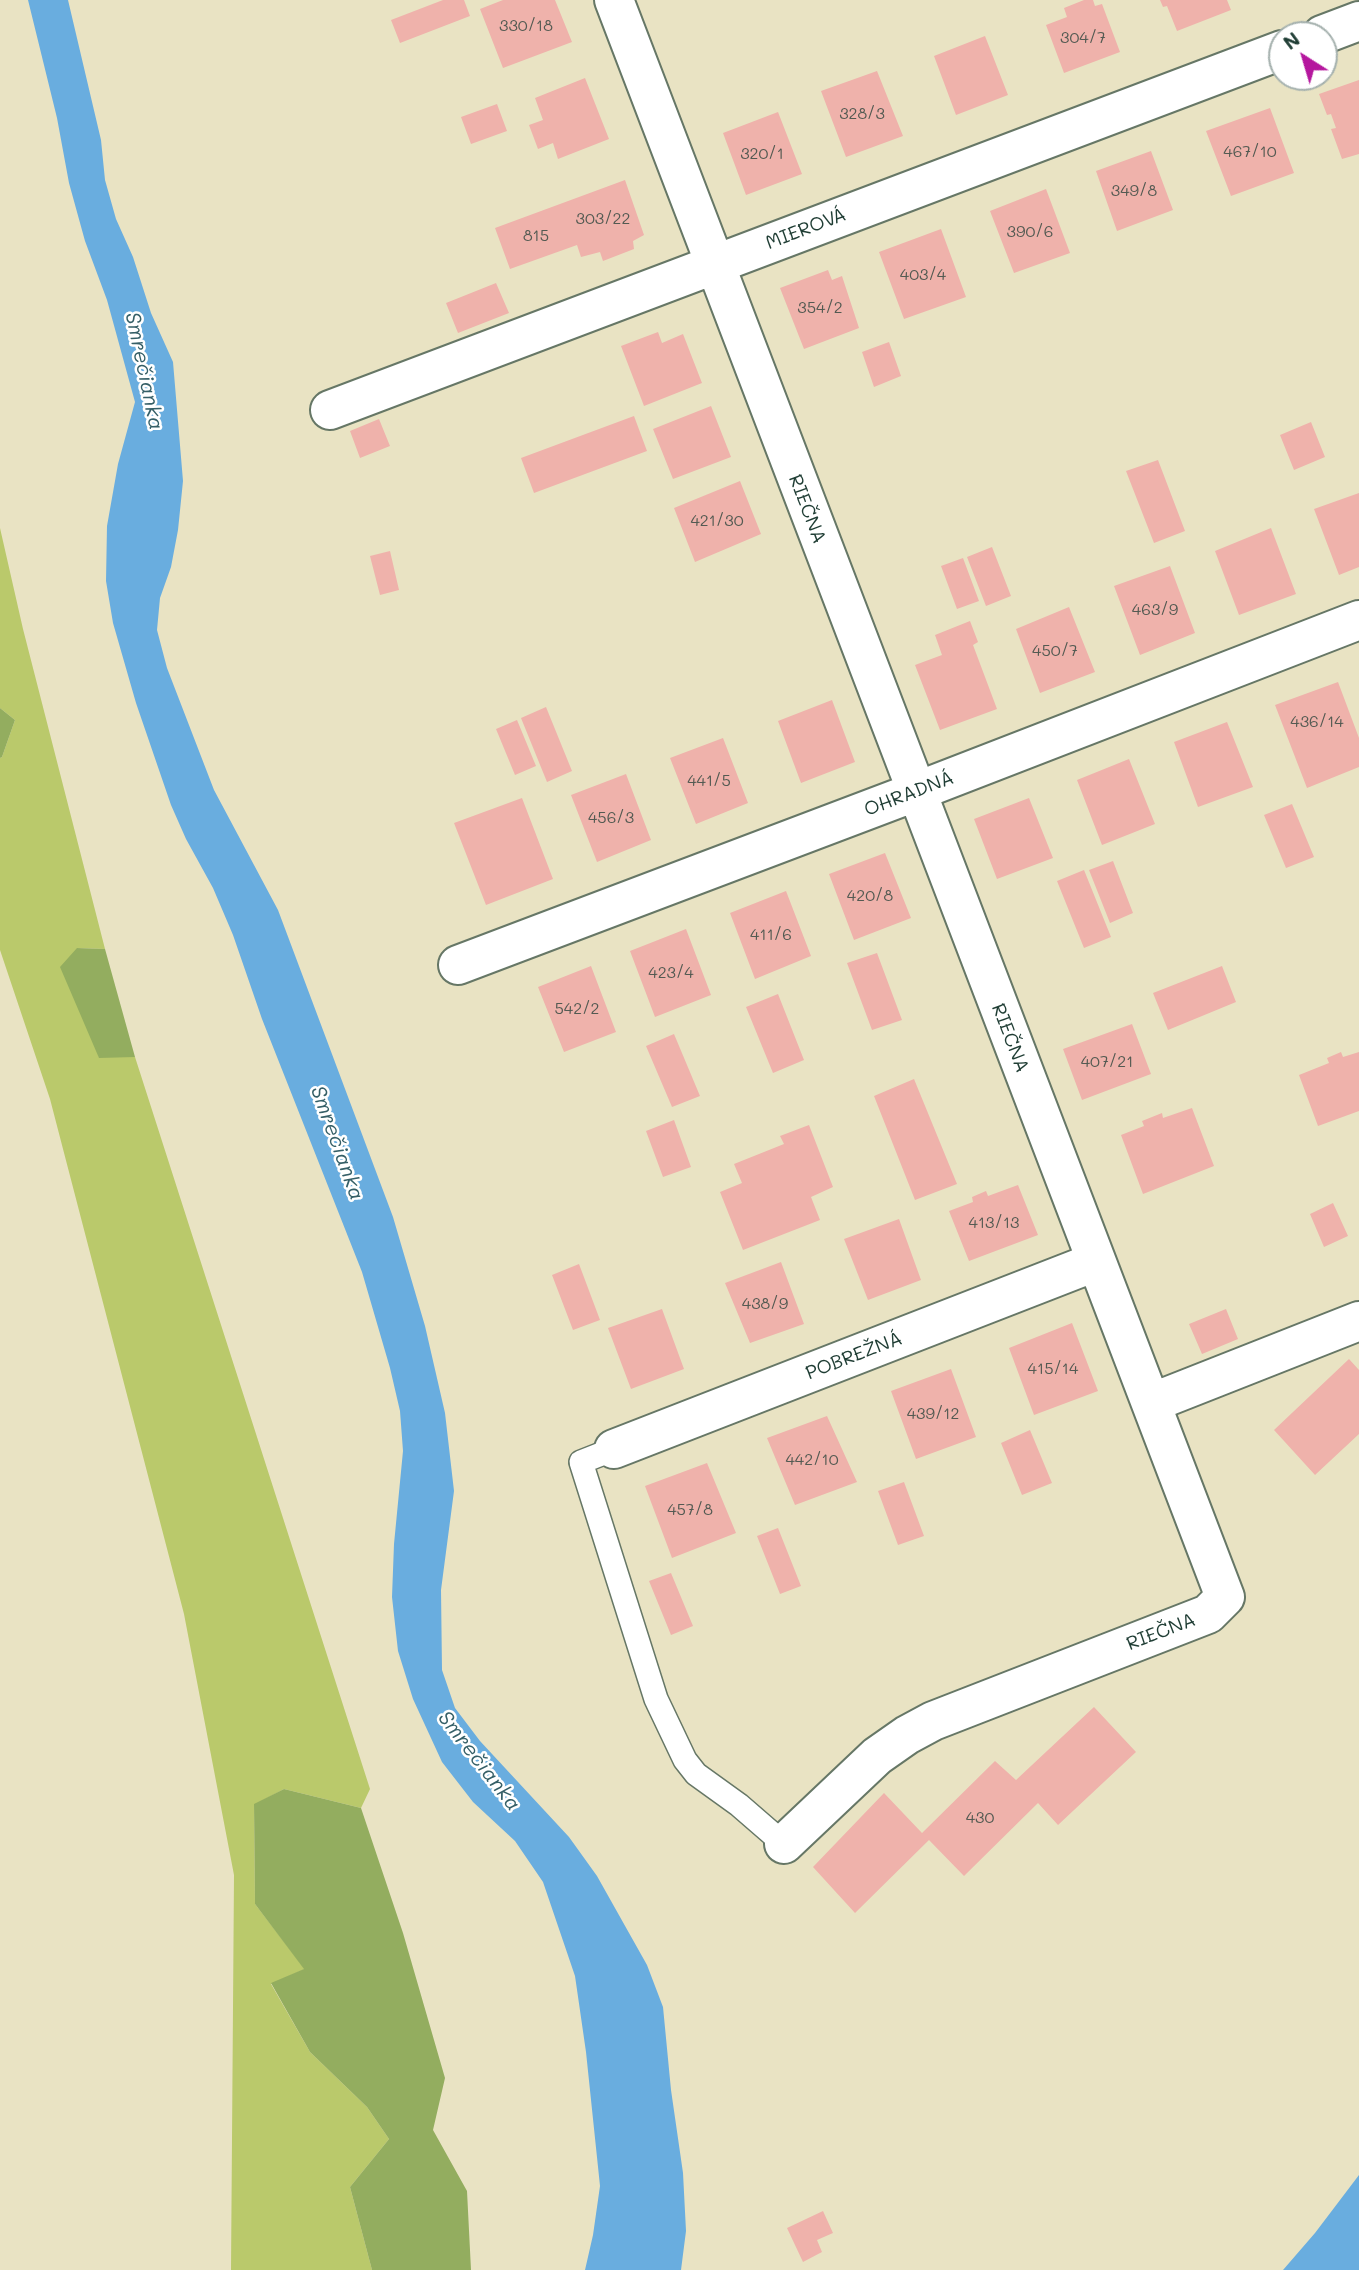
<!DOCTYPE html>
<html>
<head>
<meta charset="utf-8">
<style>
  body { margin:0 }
  #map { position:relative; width:1359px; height:2270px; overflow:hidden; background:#e9e3c3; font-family:Mali,sans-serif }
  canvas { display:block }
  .north { position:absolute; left:1268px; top:21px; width:70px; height:70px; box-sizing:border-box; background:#fff; border:2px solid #a5b1ae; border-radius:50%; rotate:323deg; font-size:19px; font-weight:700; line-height:28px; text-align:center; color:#1f3d34 }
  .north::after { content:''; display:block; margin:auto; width:24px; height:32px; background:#b5179e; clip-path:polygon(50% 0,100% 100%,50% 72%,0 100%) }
</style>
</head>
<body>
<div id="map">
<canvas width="1359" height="2270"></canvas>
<div class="north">N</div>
</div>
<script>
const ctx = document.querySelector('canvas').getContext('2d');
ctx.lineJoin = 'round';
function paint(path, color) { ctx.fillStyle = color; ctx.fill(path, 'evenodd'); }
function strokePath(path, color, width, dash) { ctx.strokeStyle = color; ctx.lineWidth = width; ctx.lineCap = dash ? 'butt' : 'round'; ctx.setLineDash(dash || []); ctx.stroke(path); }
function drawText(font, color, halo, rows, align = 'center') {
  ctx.font = font + ' Mali,sans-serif'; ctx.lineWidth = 5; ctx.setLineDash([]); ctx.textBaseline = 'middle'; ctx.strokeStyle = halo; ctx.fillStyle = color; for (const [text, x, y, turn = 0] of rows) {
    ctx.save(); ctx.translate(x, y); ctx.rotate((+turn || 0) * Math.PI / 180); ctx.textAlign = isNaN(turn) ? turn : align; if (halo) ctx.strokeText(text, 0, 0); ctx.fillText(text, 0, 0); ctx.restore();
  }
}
const green = new Path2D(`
  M0 528 23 629 105 949 77 948 99 1057H135L370 1789 361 1808 284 1789 254 1805 255 1904 305 1969 271 1984 310 2052 367 2107 389 2139 350 2187 372 2270H231L234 1875 184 1614 50 1099 0 950V758L2 757 15 720 0 708Z`);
const forest = new Path2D(`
  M0 708 15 720 2 757 0 758Z
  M77 948 105 949 135 1057 99 1058 60 967Z
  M284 1789 361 1808 403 1933 445 2078 433 2130 467 2191 471 2270H372L350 2187 389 2139 367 2107 310 2052 271 1983 304 1969 255 1904 254 1804Z`);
const water = new Path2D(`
  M28 0H68L101 140 105 180 116 219 133 257 151 313 173 362 183 481 178 530 171 567 160 598 157 630 167 668 214 790 278 910 393 1217 425 1326 445 1413 454 1491 441 1590 442 1670 455 1708 480 1741 569 1837 597 1876 647 1965 663 2007 671 2090 683 2173 686 2231 681 2270H585L593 2235 600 2186 586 2052 575 1976 543 1882 515 1841 473 1802 442 1762 413 1699 398 1651 392 1597 394 1544 403 1451 400 1411 390 1368 362 1272 262 1019 233 935 213 888 186 839 171 805 136 703 113 623 106 581 107 526 118 464 135 402 107 300 85 241 69 183 57 118Z
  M1359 2175V2270H1283L1315 2233Z`);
const building = new Path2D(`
  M443 0H464L470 16 400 43 391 20Z
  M503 0H555L572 42 503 68 480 9Z
  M1084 0H1093L1095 6 1102 4 1120 52 1064 73 1046 25 1067 17 1064 8Z
  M1160 0H1227L1231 10 1177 31 1167 6 1163 7Z
  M985 36 1008 95 956 115 934 56Z
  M877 71 903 136 846 157 821 91Z
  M585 78 609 139 558 159 553 143 538 149 529 125 543 120 535 98Z
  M1359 80V154L1342 159 1331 129 1336 128 1331 114 1327 115 1319 94Z
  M497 104 507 131 471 144 461 117Z
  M1270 108 1294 173 1231 196 1206 131Z
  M778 112 802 174 746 195 723 133Z
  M1151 151 1173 210 1117 231 1096 171Z
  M625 180 644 235 633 241 634 249 603 261 600 252 581 257 577 245 510 269 495 228Z
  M1046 189 1070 253 1014 273 990 211Z
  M941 229 966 297 904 319 879 252Z
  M828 270 832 280 842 276 859 328 804 349 780 288Z
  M496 283 509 313 458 333 446 303Z
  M658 332 662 343 683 334 702 383 644 406 621 346Z
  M889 342 901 376 874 387 862 352Z
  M711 406 731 457 673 479 653 429Z
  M634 416 647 451 534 493 521 458Z
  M379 419 390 446 360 458 350 431Z
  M1311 422 1325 457 1294 470 1280 435Z
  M1158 460 1185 531 1154 543 1126 471Z
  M740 481 761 534 695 562 674 508Z
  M1359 493V567L1339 575 1314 509Z
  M1271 528 1296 594 1239 615 1215 551Z
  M992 547 1011 596 986 606 967 557Z
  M390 551 399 590 380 595 370 556Z
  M963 558 979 601 957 609 941 566Z
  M1170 566 1195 633 1140 655 1114 586Z
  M1069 607 1095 672 1040 693 1016 629Z
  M970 621 978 642 973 645 997 709 940 730 915 665 942 655 935 635Z
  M1338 682 1359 738V767L1307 788 1275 705Z
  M832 700 855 762 801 783 778 721Z
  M546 707 572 771 547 782 521 718Z
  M517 720 536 766 515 775 496 729Z
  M1227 722 1253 787 1198 807 1174 742Z
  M723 738 748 803 696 824 670 758Z
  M1129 759 1155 824 1102 845 1077 780Z
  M626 774 651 840 597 862 571 795Z
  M522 798 553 879 486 905 454 823Z
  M1029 798 1053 858 997 879 974 819Z
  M1292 804 1314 857 1286 868 1264 815Z
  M885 853 911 918 854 940 829 874Z
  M1113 861 1133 913 1110 923 1089 870Z
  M1084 870 1111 937 1084 948 1057 881Z
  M786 891 811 956 755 979 730 913Z
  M686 929 711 995 655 1017 630 951Z
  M877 953 902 1020 872 1030 847 963Z
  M591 966 616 1032 564 1052 538 987Z
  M1222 966 1236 1002 1168 1030 1153 993Z
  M778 994 804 1060 773 1073 746 1007Z
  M1132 1024 1151 1074 1082 1100 1063 1049Z
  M674 1034 700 1096 672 1107 646 1046Z
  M1341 1052 1343 1057 1359 1052V1111L1318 1126 1299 1075 1329 1063 1327 1058Z
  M914 1079 957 1184 915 1200 874 1096Z
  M1192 1108 1214 1166 1143 1194 1121 1135 1144 1126 1142 1121 1162 1113 1163 1118Z
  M674 1120 691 1167 663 1177 646 1131Z
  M809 1125 833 1187 811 1197 820 1220 743 1250 720 1192 742 1183 734 1164 784 1144 780 1136Z
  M1018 1185 1038 1235 969 1261 949 1211 973 1202 972 1197 986 1191 988 1196Z
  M1333 1203 1348 1236 1324 1247 1310 1214Z
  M899 1219 921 1280 868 1300 844 1239Z
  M781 1262 804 1324 750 1343 725 1283Z
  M579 1264 600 1320 573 1330 552 1275Z
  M662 1309 684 1369 631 1389 608 1328Z
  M1226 1309 1238 1339 1202 1354 1189 1324Z
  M1072 1323 1098 1391 1034 1415 1009 1348Z
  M1349 1359 1359 1370V1434L1315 1475 1274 1430Z
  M951 1369 976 1437 916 1459 891 1391Z
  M827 1416 857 1482 795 1505 767 1438Z
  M1030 1430 1052 1483 1022 1495 1001 1443Z
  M707 1463 736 1533 672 1558 645 1486Z
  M904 1482 924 1536 898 1545 878 1491Z
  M778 1528 801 1586 780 1594 757 1536Z
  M671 1573 693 1626 671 1635 649 1581Z
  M1094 1707 1136 1752 1058 1825 1038 1803 964 1876 929 1840 855 1913 813 1867 884 1793 922 1833 995 1761 1016 1780Z
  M823 2211 833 2233 817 2240 822 2252 803 2262 787 2228Z`);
const lane = new Path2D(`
  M614 1449 581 1462 656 1699 685 1760 696 1774 739 1805 784 1844`);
const street = new Path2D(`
  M614 0 1225 1597 1208 1614 933 1721 907 1735 877 1756 784 1844
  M1322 35 1359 21
  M330 410 1282 50
  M458 965 915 792 1359 620
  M1151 1403 1359 1321
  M614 1449 1095 1262`);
const numberNames = [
  ["330/18",526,26],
  ["304/7",1083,38],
  ["328/3",862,114],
  ["467/10",1250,152],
  ["320/1",762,154],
  ["349/8",1134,191],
  ["303/22",603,219],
  ["390/6",1030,232],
  ["815",536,236],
  ["403/4",923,275],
  ["354/2",820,308],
  ["421/30",717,521],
  ["463/9",1155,610],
  ["450/7",1055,651],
  ["436/14",1317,722],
  ["441/5",709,781],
  ["456/3",611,818],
  ["420/8",870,896],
  ["411/6",771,935],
  ["423/4",671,973],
  ["542/2",577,1009],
  ["407/21",1107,1062],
  ["413/13",994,1223],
  ["438/9",765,1304],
  ["415/14",1053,1369],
  ["439/12",933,1414],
  ["442/10",812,1460],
  ["457/8",690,1510],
  ["430",980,1818]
];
const streetNames = [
  ["MIEROVÁ",806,229,-21],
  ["RIEČNA",807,509,69],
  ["OHRADNÁ",909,794,-21],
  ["RIEČNA",1010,1038,69],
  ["POBREŽNÁ",854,1356,-21],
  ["RIEČNA",1161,1632,-21]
];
const waterNames = [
  ["Smrečianka",144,371,78],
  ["Smrečianka",337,1143,70],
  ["Smrečianka",479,1761,52]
];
paint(green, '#bac96b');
paint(forest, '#93ad5f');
paint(water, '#69addf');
paint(building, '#efb2ab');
strokePath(lane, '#676', 26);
strokePath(street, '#676', 42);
strokePath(lane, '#fff', 23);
strokePath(street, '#fff', 38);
drawText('16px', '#535a52', null, numberNames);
drawText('19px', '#1f3d34', '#fff', streetNames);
drawText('italic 21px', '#355f67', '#fff', waterNames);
</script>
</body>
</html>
